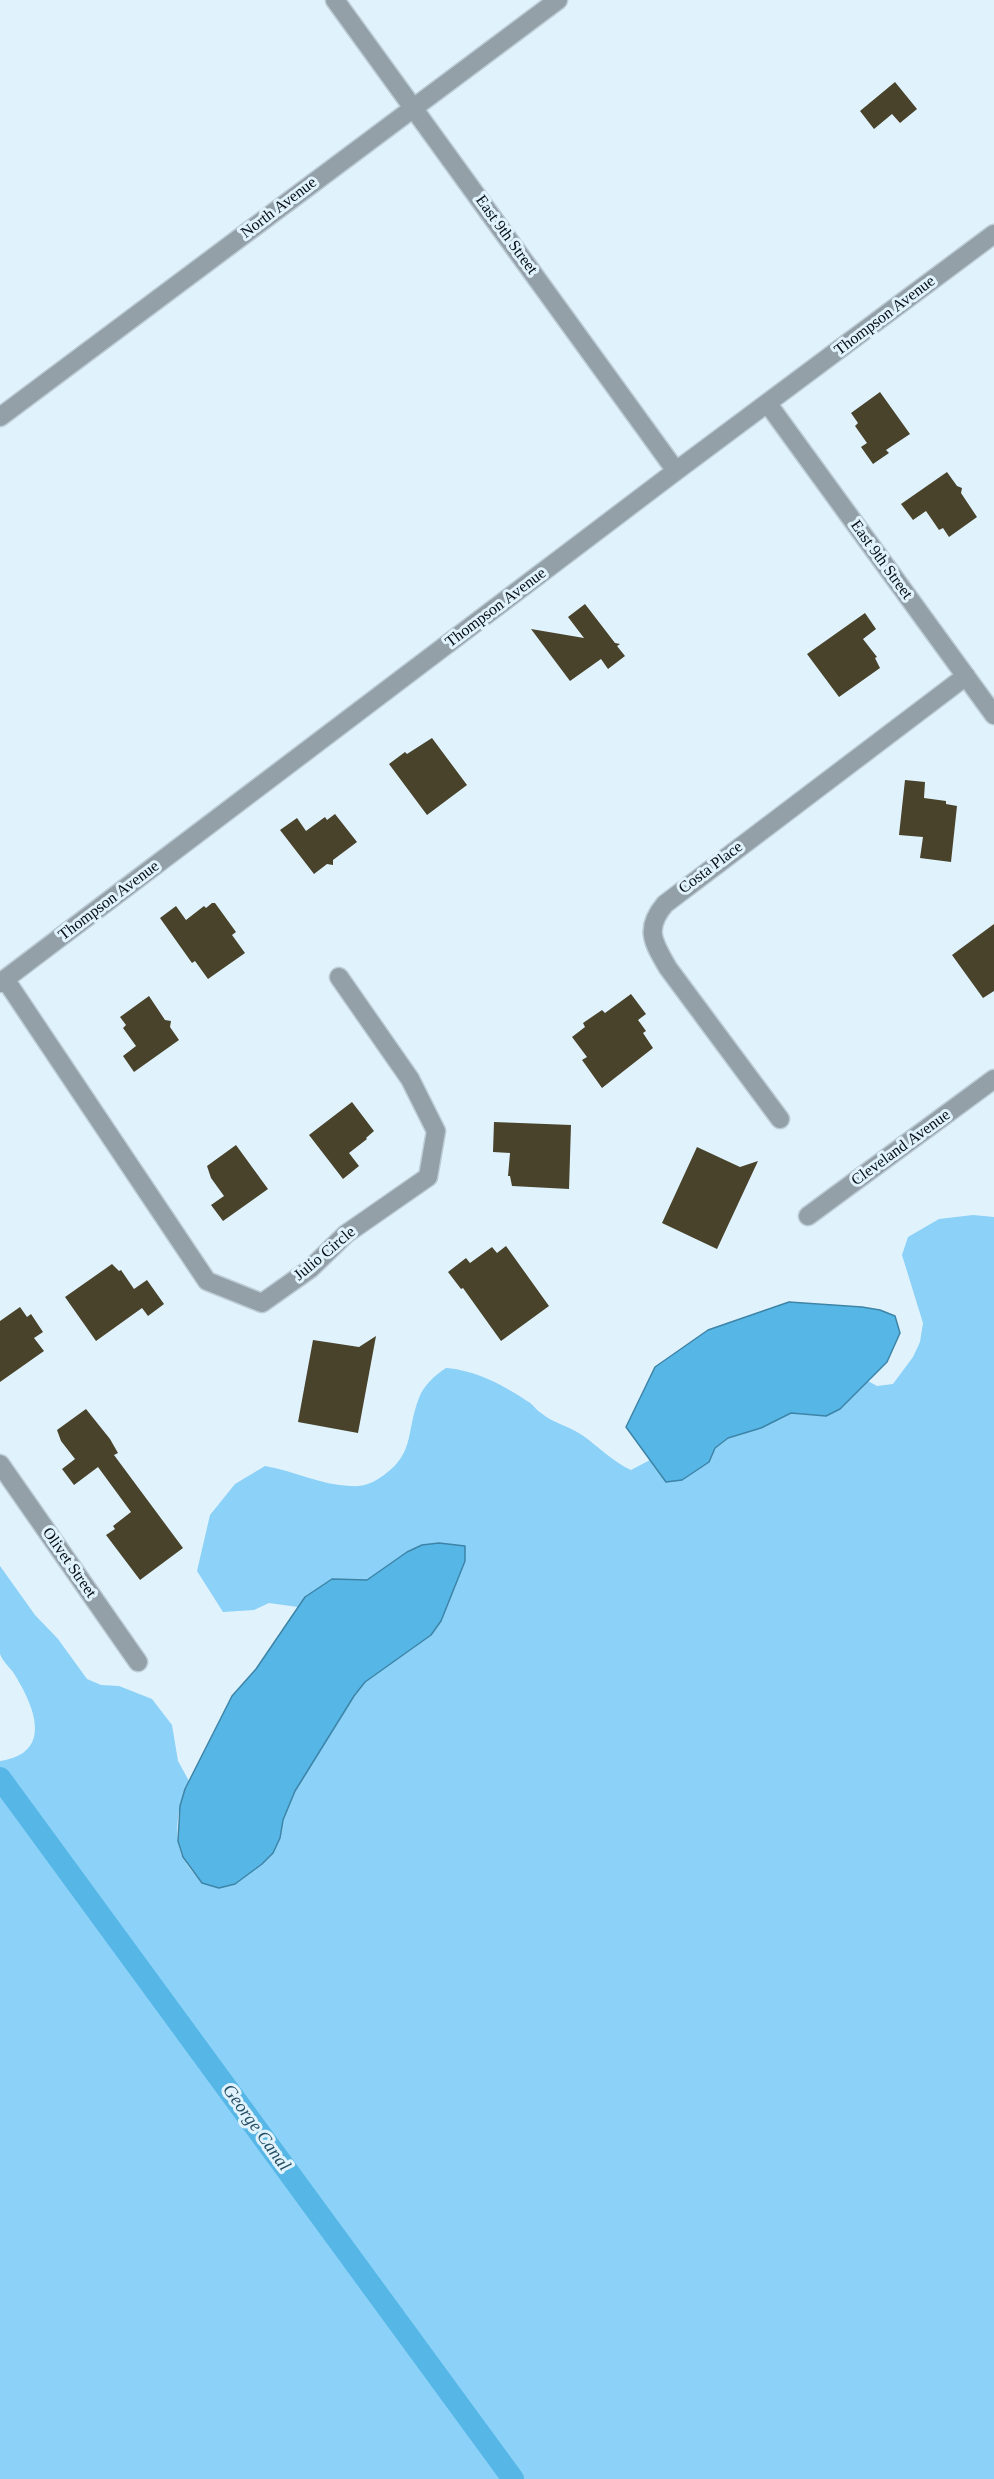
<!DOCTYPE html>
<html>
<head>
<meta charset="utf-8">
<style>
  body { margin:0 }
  canvas { display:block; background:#e0f2fc }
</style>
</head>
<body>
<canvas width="994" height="2479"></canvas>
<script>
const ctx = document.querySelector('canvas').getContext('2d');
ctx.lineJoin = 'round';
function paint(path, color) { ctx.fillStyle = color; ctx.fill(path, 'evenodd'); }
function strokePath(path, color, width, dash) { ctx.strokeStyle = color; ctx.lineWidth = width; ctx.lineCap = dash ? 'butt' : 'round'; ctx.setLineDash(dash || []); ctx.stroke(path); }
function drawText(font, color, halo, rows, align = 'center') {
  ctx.font = font + ' "Times New Roman",serif'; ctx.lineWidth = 6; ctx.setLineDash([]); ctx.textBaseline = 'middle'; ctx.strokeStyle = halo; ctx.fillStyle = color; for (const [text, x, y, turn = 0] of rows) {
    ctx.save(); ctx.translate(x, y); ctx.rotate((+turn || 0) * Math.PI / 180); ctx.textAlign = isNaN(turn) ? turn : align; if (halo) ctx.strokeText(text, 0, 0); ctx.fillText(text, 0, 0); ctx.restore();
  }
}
const green = new Path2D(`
  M973 1215 994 1217V2479H0V1761C55 1753 34 1705 13 1672 9 1667 2 1660 0 1654 0 1647 0 1637 0 1630 0 1609 0 1587 0 1566L35 1615 58 1639 87 1679 101 1685 119 1686 152 1699 172 1725 178 1761 189 1781C178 1802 173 1834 182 1856 187 1866 195 1875 202 1883L235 1884 262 1864 280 1838 283 1820 295 1791 345 1709 365 1682 431 1635 441 1621 465 1561 422 1545 407 1552 367 1581 332 1579 305 1597 298 1607 269 1603 254 1610 223 1612 197 1571 210 1515 235 1484 265 1466C294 1471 321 1485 350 1486 364 1487 373 1483 384 1475 415 1453 406 1431 419 1398 424 1385 434 1376 446 1368 474 1370 504 1385 527 1401 533 1404 536 1410 541 1413 553 1423 569 1426 582 1435 599 1447 613 1462 631 1470L650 1460 666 1482 708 1462 715 1448 728 1438 761 1428 791 1413 840 1408 868 1381 877 1386 893 1384 913 1357 920 1342 923 1323 902 1255 908 1237 939 1219Z`);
const water = new Path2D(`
  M789 1302 862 1307 880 1310 895 1316 900 1333 887 1362 840 1409 826 1416 791 1413 761 1428 728 1438 715 1448 709 1462 682 1480 666 1482 626 1427 655 1367 708 1330Z
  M439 1543 465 1546V1561L441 1621 431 1635 365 1682 354 1696 295 1791 283 1820 280 1838 273 1853 262 1864 235 1884 219 1888 202 1883 183 1857 178 1841 180 1806 185 1789 232 1696 256 1669 305 1597 332 1579 367 1580 407 1552 422 1545Z`);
const canal = new Path2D(`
  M0 1778 513 2479`);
const building = new Path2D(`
  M895 82 917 109 900 123 892 114 874 129 860 111Z
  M880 392 910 434 886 450 889 453 873 464 861 447 867 443 855 426 858 423 851 413Z
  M947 472 957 486 962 488 961 493 977 517 949 537 943 528 939 530 926 511 913 520 901 504Z
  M585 604 615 643 620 644 617 646 625 656 608 669 601 659 570 681 531 629 584 638 568 617Z
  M865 613 876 629 863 639 877 657 875 658 880 668 839 697 807 654Z
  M432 738 467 785 427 815 389 764 405 752 407 754Z
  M905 780 925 782 924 798 946 801V804L957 806 951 862 920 858 923 837 899 835Z
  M335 814 357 842 333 860V865L327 864 314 874 280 830 297 818 306 831 325 817 327 820Z
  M212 903H215L236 932 232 935 245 953 208 979 195 961 192 963 160 918 176 906 186 920 204 906 206 908Z
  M994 924V991L983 998 952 955Z
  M631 994 646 1014 638 1020 646 1031 643 1033 653 1048 602 1088 582 1060 587 1057 572 1037 585 1027 583 1023 602 1010 605 1013Z
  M149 996 165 1020 171 1021 170 1027 179 1040 134 1072 123 1056 136 1046 123 1028 126 1025 120 1017Z
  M352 1102 374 1131 366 1138 367 1139 349 1153 359 1166 343 1179 309 1135Z
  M494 1122 571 1125 569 1189 512 1186 510 1176H508L510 1153 493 1152Z
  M236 1145 268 1189 223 1221 211 1205 224 1196 211 1178 207 1166Z
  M697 1147 740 1167 758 1161 717 1249 662 1223Z
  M506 1246 549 1306 501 1341 463 1288 461 1289 448 1272 466 1258 470 1263 492 1247 497 1253Z
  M112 1264 119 1271 121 1270 134 1289 147 1280 164 1304 148 1316 142 1308 96 1341 65 1297Z
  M20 1307 27 1317 31 1314 43 1332 34 1338 44 1351 0 1382V1321Z
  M376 1336 358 1433 298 1422 313 1340 359 1347Z
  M86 1409 110 1439 118 1453 114 1455 183 1548 140 1580 106 1535 115 1529 113 1526 131 1512 98 1467 74 1485 62 1469 75 1459 61 1441 57 1430Z`);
const street = new Path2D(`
  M335 0 676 471
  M768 404 994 715
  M0 417 558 0
  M5 979 207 1281 262 1303 310 1269 346 1234 428 1177 436 1131 410 1079 339 977
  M0 983 676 471 994 234
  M780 1119 668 968C653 942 644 929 665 904L966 676
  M808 1216 994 1079
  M0 1464 138 1662`);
const streetNames = [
  ["North Avenue",279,208,-37],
  ["East 9th Street",506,235,54],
  ["Thompson Avenue",885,316,-37],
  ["East 9th Street",881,560,54],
  ["Thompson Avenue",496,608,-37],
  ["Costa Place",711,868,-37],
  ["Thompson Avenue",109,901,-37],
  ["Cleveland Avenue",901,1148,-36],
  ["Julio Circle",325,1254,-40],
  ["Olivet Street",69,1563,55]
];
const waterNames = [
  ["George Canal",256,2128,54]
];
paint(green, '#8bd1f8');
paint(water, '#56b7e7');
strokePath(water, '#3d84a7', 1.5);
strokePath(canal, '#56b7e7', 22);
paint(building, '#48432a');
strokePath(street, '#bdcdd7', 21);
strokePath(street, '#94a0a7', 18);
drawText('16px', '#040d13', '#e0f2fc', streetNames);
drawText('italic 18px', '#254e63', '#e0f2fc', waterNames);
</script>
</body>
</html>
